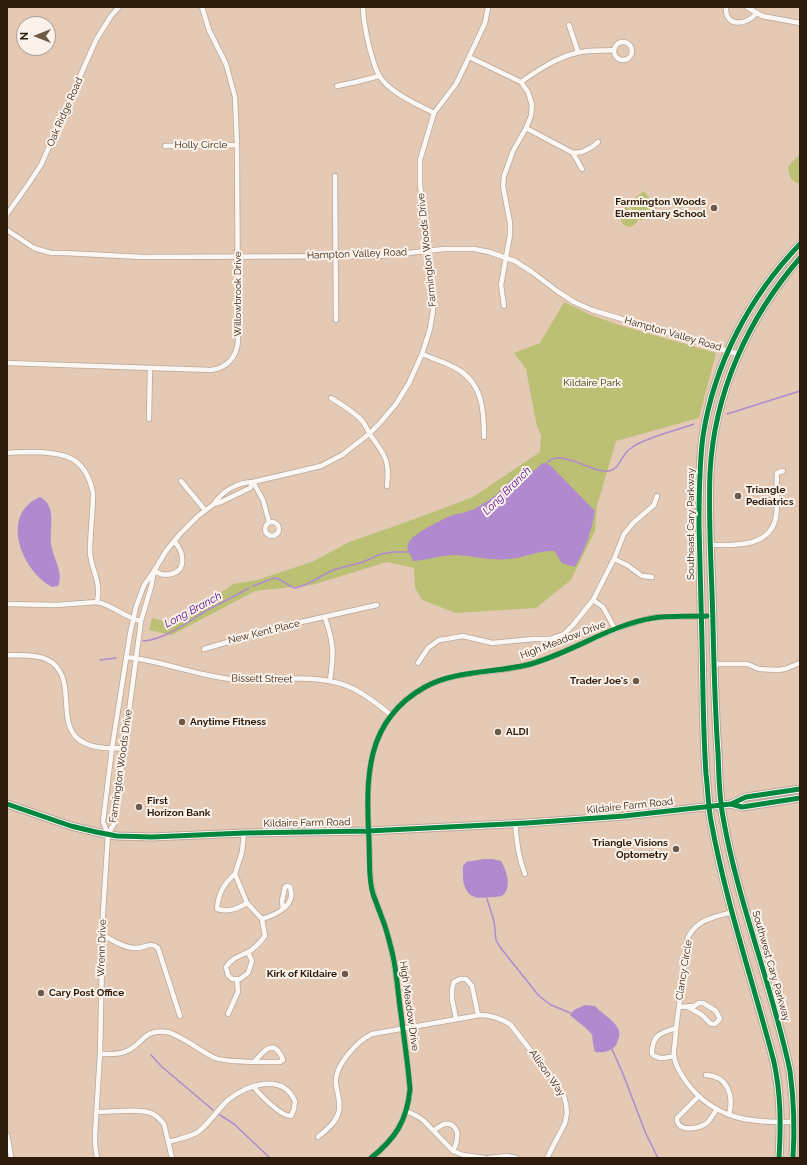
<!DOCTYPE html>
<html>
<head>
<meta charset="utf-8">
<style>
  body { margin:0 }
  #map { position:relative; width:807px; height:1165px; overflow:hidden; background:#e4cab5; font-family:Raleway,sans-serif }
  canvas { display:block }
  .frame { position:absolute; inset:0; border:8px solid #2d1c0c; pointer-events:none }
  .north { position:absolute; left:16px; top:16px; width:40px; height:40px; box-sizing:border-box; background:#fcf2ea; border:1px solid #a99c91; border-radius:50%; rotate:270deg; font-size:11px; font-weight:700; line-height:16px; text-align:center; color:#2d1c0c }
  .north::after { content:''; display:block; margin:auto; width:14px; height:18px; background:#6d5947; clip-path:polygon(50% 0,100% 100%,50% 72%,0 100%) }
</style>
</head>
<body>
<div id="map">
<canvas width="807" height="1165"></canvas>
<div class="frame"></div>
<div class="north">N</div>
</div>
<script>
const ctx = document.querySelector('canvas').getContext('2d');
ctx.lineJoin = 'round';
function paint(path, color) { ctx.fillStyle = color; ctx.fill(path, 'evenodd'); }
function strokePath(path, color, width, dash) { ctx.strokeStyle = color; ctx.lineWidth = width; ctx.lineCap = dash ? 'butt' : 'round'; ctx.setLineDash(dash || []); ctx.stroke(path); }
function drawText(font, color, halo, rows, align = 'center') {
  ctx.font = font + ' Raleway,sans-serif'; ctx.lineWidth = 4; ctx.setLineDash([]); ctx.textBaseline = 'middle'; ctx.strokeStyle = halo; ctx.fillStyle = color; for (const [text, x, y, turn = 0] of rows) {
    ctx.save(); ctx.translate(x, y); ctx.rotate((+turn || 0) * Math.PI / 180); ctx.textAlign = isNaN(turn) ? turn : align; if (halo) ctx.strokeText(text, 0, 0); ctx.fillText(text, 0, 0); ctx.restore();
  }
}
const green = new Path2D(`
  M800 155V184C791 182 789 176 788 167L795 159Z
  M644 191 657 208 641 221 627 204Z
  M627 207 638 220C629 236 615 220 621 209Z
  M564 302 591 315 619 325 716 353 699 418 616 441 597 506 595 531 571 580 536 608 456 613 422 600 415 588 414 568 387 562 312 585 255 591 172 635 149 630 152 618 169 623 203 606 233 584 257 580 314 561 349 542 409 521 473 497 540 452 541 435 537 427 526 369 514 353 540 343Z`);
const water = new Path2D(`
  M542 463 550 465 595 511C592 531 585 550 575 567L562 563 554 551C539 550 524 558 509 559 491 561 474 556 456 555 441 555 428 560 413 561 412 553 404 551 409 542 413 534 441 520 450 516 458 513 466 513 474 509 483 504 492 499 499 492 504 487 509 481 515 477 528 471 532 475 542 463Z
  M40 497C45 500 48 503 50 509 53 520 50 532 51 544 53 558 64 572 58 586L52 587C20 569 0 514 40 497Z
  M484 859H492L501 861C506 869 512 886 504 894 502 897 499 896 495 897 485 897 473 901 467 891 462 884 463 874 463 866L466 862Z
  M585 1005 595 1006C601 1013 617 1022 619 1031 620 1034 619 1038 618 1040 617 1044 616 1046 613 1048 609 1052 601 1053 595 1052 593 1046 593 1041 592 1035 589 1029 576 1021 570 1015L574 1010Z`);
const stream = new Path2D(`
  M727 414 800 391
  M546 464C559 446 592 474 609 471 619 469 619 461 625 454 627 451 631 448 634 446 651 436 675 431 694 424
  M253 586 274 578 279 579 290 586 295 588 305 585 333 570 363 562 381 554 393 552H408
  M143 641C169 639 191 618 213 607 225 601 237 595 249 588
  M100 660 116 658
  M487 899 494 921 496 940 500 947 539 996 551 1005 573 1014
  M612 1049 623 1074 646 1134 658 1158
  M151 1055 161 1066 213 1110
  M220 1115 234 1124 270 1158`);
const minor = new Path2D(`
  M363 7C363 20 366 33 369 46 372 56 374 67 379 75 388 92 417 104 434 113
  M726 7C725 28 745 25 756 14
  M747 7 762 16 800 23
  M569 25 578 52
  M614 51a9 9 0 1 1 18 0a9 9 0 1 1-18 0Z
  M469 57 521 82 528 92 532 105 531 116 526 128 513 151 504 176 503 186 510 223V235L501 285 504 306
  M521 82C538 70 556 58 576 53 588 50 602 51 614 50
  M337 86 356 82 379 76
  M526 128 573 153 582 152 592 147 598 142
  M165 146 237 145
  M573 153 582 169
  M335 176 336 320
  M7 214 27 186 41 165 96 40 111 16 119 7
  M7 230 34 248 51 253H64L143 257 380 256 444 249H474L489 252 515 261 532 272 557 291 574 302 592 310 738 354
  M422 354C434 359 448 363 459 370 483 385 484 412 484 437
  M7 363 211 370C227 368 237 357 238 341L237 145 235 97 226 64 209 30 202 7
  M331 398C341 404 356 413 363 422 366 426 368 431 371 436 385 455 390 461 387 486
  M149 419 150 368
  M7 453C17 452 26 452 35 452 67 453 86 458 93 493 93 513 90 533 90 552 91 570 102 582 97 602
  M181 481 205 510
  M253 482 250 488 221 502 214 504C222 491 238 482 253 482L321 466 342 455 369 434 380 423 396 404 409 383 422 354 430 329 433 311 432 289 420 184V160L434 113 456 84 469 57 485 23 488 7
  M253 482 263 500 269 522
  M265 529a7 7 0 1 1 14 0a7 7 0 1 1-14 0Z
  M711 545C734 545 770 548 776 517 778 503 776 487 777 473L783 471
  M614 559 627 565 642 576 652 577
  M154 571C166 578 184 575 182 558 182 551 178 546 174 541
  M593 600 603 607 615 629
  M7 604 57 605 97 602C113 605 125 618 141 621
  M325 618C334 643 334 654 330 680
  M204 649 279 627 377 605
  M7 655C20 656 34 654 46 659 91 680 31 754 124 748
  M126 657C162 661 195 675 230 679 270 683 320 670 356 690 369 697 380 706 391 715
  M418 663 428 648 439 640 446 639 463 636 492 643 534 639H550L564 634 573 625 593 600 614 559 624 534 633 523 654 505 657 496
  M714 664H747L759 669 777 670 785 669 800 663
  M515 823C517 841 518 857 525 874
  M244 833 242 852 235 874 247 903 262 919 265 936C260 942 255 949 248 952 238 957 232 958 226 967L228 975 232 979H240L248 973 252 961 248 952
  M108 834 103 822 112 748 130 634 136 607 144 585 154 571 166 551 180 534 198 516 214 504
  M235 874C224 883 218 894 217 909 229 912 237 909 247 903
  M262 919C275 915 297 906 290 887L287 886 285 887 282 901 283 909
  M103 935C112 940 124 948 135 948 144 949 150 941 158 948L180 1016
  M679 1007 688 937C698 919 714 917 733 912
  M688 1007 702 1015 711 1024H715L720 1019 716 1011 703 1003H699L694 1006 679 1007C677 1018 676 1030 675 1041 675 1046 673 1051 674 1056 675 1066 682 1076 687 1083 715 1120 752 1123 795 1122
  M228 1014 238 992 237 979
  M456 1019 452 999V989L454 982 460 979H466L472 986 478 1015
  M100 1054C109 1054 119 1055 127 1051 144 1043 143 1029 167 1032 179 1034 202 1052 215 1058 229 1063 263 1062 280 1062L283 1060C282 1056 280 1054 278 1051 270 1041 260 1056 254 1062
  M674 1056C666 1058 659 1060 652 1054 652 1035 660 1033 676 1028
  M706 1075C728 1076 734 1096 729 1115
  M699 1096 677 1118C676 1133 700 1129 707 1123 711 1119 714 1113 717 1109
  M406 1111 417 1116 423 1120 453 1151 463 1155 485 1158
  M96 1112C111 1112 133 1109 147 1112 154 1113 160 1119 164 1124L172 1158
  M434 1131C437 1128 441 1125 445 1124 453 1122 459 1131 457 1138 457 1143 455 1147 453 1151
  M7 1135 10 1150 11 1158
  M318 1137C325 1131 335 1124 338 1114 342 1105 337 1093 336 1084 334 1066 357 1041 372 1034L480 1015C492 1015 500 1018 510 1024L556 1083 564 1096 566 1104 567 1113 565 1123 547 1158
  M169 1142C178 1139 190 1137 198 1132 210 1123 217 1110 228 1100 247 1085 282 1072 295 1101L294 1109 291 1116C282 1117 260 1095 254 1087
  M97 1158 95 1144V1134L100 1054 103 913 108 834 114 824 141 621 151 587 154 571
  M371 1158C395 1139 407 1121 410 1089 408 1068 405 1046 402 1024 399 1002 397 980 393 959 391 946 387 932 383 920 380 911 375 902 373 892 369 875 370 856 369 838 366 777 365 720 425 687 456 670 497 674 531 664 573 651 609 628 651 618 658 617 666 617 673 617 686 617 700 616 713 616
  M489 1158 507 1156 516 1158`);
const secondary = new Path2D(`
  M7 804 71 826 96 832 117 836 152 837 244 833 368 831 527 823 624 816 731 804 746 797 800 789
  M731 804 742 807 800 798`);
const primary = new Path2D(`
  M779 1158C781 1124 781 1095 774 1062 753 982 726 903 711 821 708 806 708 790 706 774 703 730 703 686 702 641 701 603 700 564 699 526 699 496 699 466 703 436 714 364 750 296 800 244
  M793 1158C795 1128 794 1101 790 1071 772 985 738 903 723 817 719 796 719 775 718 753 715 711 714 669 713 626 712 575 708 524 710 473 714 393 748 318 800 258`);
const cycleway = new Path2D(`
  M7 804 71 826 96 832 117 836 152 837 244 833 368 831 527 823 624 816 731 804 746 797 800 789
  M731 804 742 807 800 798
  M371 1158C395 1139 407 1121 410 1089 408 1064 404 1039 401 1014 398 995 397 975 393 956 390 944 387 930 382 918 379 910 376 902 373 894 368 877 370 858 369 840 366 779 364 721 425 687 455 670 497 673 531 664 573 652 610 625 653 618 670 615 689 617 707 616
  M779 1158C781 1124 781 1095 774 1062 753 982 726 903 711 821 708 806 708 790 706 774 703 730 703 686 702 641 701 603 700 564 699 526 699 496 699 466 703 436 714 364 750 296 800 244
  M793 1158C795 1128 794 1101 790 1071 772 985 738 903 723 817 719 796 719 775 718 753 715 711 714 669 713 626 712 575 708 524 710 473 714 393 748 318 800 258`);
const markers = [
  [714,208,4,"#6d5947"],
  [738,496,4,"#6d5947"],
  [636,681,4,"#6d5947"],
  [182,722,4,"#6d5947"],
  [498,732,4,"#6d5947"],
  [139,807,4,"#6d5947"],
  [676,849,4,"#6d5947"],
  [345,974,4,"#6d5947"],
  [41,993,4,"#6d5947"]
];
const streetNames = [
  ["Oak Ridge Road",65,112,-66],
  ["Holly Circle",201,145],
  ["Farmington Woods Drive",427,250,-96],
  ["Hampton Valley Road",357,254,-2],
  ["Willowbrook Drive",238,294,-90],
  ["Hampton Valley Road",673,334,16],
  ["Southeast Cary Parkway",691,524,-90],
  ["New Kent Place",264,632,-14],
  ["High Meadow Drive",563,640,-21],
  ["Bissett Street",262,679,1],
  ["Farmington Woods Drive",121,766,-82],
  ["Kildaire Farm Road",630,806,-6],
  ["Kildaire Farm Road",307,823,-1],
  ["Wrenn Drive",102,948,-88],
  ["Southwest Cary Parkway",771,966,74],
  ["Clancy Circle",684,970,-81],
  ["High Meadow Drive",409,1006,82],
  ["Allison Way",547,1073,55]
];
const poiNames = [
  ["Farmington Woods",706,202,"right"],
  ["Elementary School",706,214,"right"],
  ["Triangle",746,490],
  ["Pediatrics",746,502],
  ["Trader Joe's",628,681,"right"],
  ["Anytime Fitness",190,722],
  ["ALDI",506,732],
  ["First",147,801],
  ["Horizon Bank",147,813],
  ["Triangle Visions",668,843,"right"],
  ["Optometry",668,855,"right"],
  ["Kirk of Kildaire",337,974,"right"],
  ["Cary Post Office",49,993]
];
const parkNames = [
  ["Kildaire Park",592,383]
];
const waterNames = [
  ["Long Branch",507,491,-45],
  ["Long Branch",193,610,-28]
];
paint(green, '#bcc074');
paint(water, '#b089ce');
strokePath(stream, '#b089ce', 1.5);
strokePath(minor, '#baa696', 6);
strokePath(secondary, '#baa696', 9);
strokePath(primary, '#baa696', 9);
strokePath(minor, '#fbf7f4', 4.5);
strokePath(secondary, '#fbf7f4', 7);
strokePath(primary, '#fbf7f4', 7);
strokePath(cycleway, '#00873e', 5);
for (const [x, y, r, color] of markers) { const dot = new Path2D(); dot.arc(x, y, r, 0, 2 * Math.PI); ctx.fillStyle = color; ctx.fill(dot); strokePath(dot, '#fcf2ea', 1.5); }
drawText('10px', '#2d1c0c', '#fcf2ea', streetNames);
drawText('bold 10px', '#2d1c0c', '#fcf2ea', poiNames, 'left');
drawText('10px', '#2f3a03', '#fcf2ea', parkNames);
drawText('italic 11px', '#550991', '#fcf2ea', waterNames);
</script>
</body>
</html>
